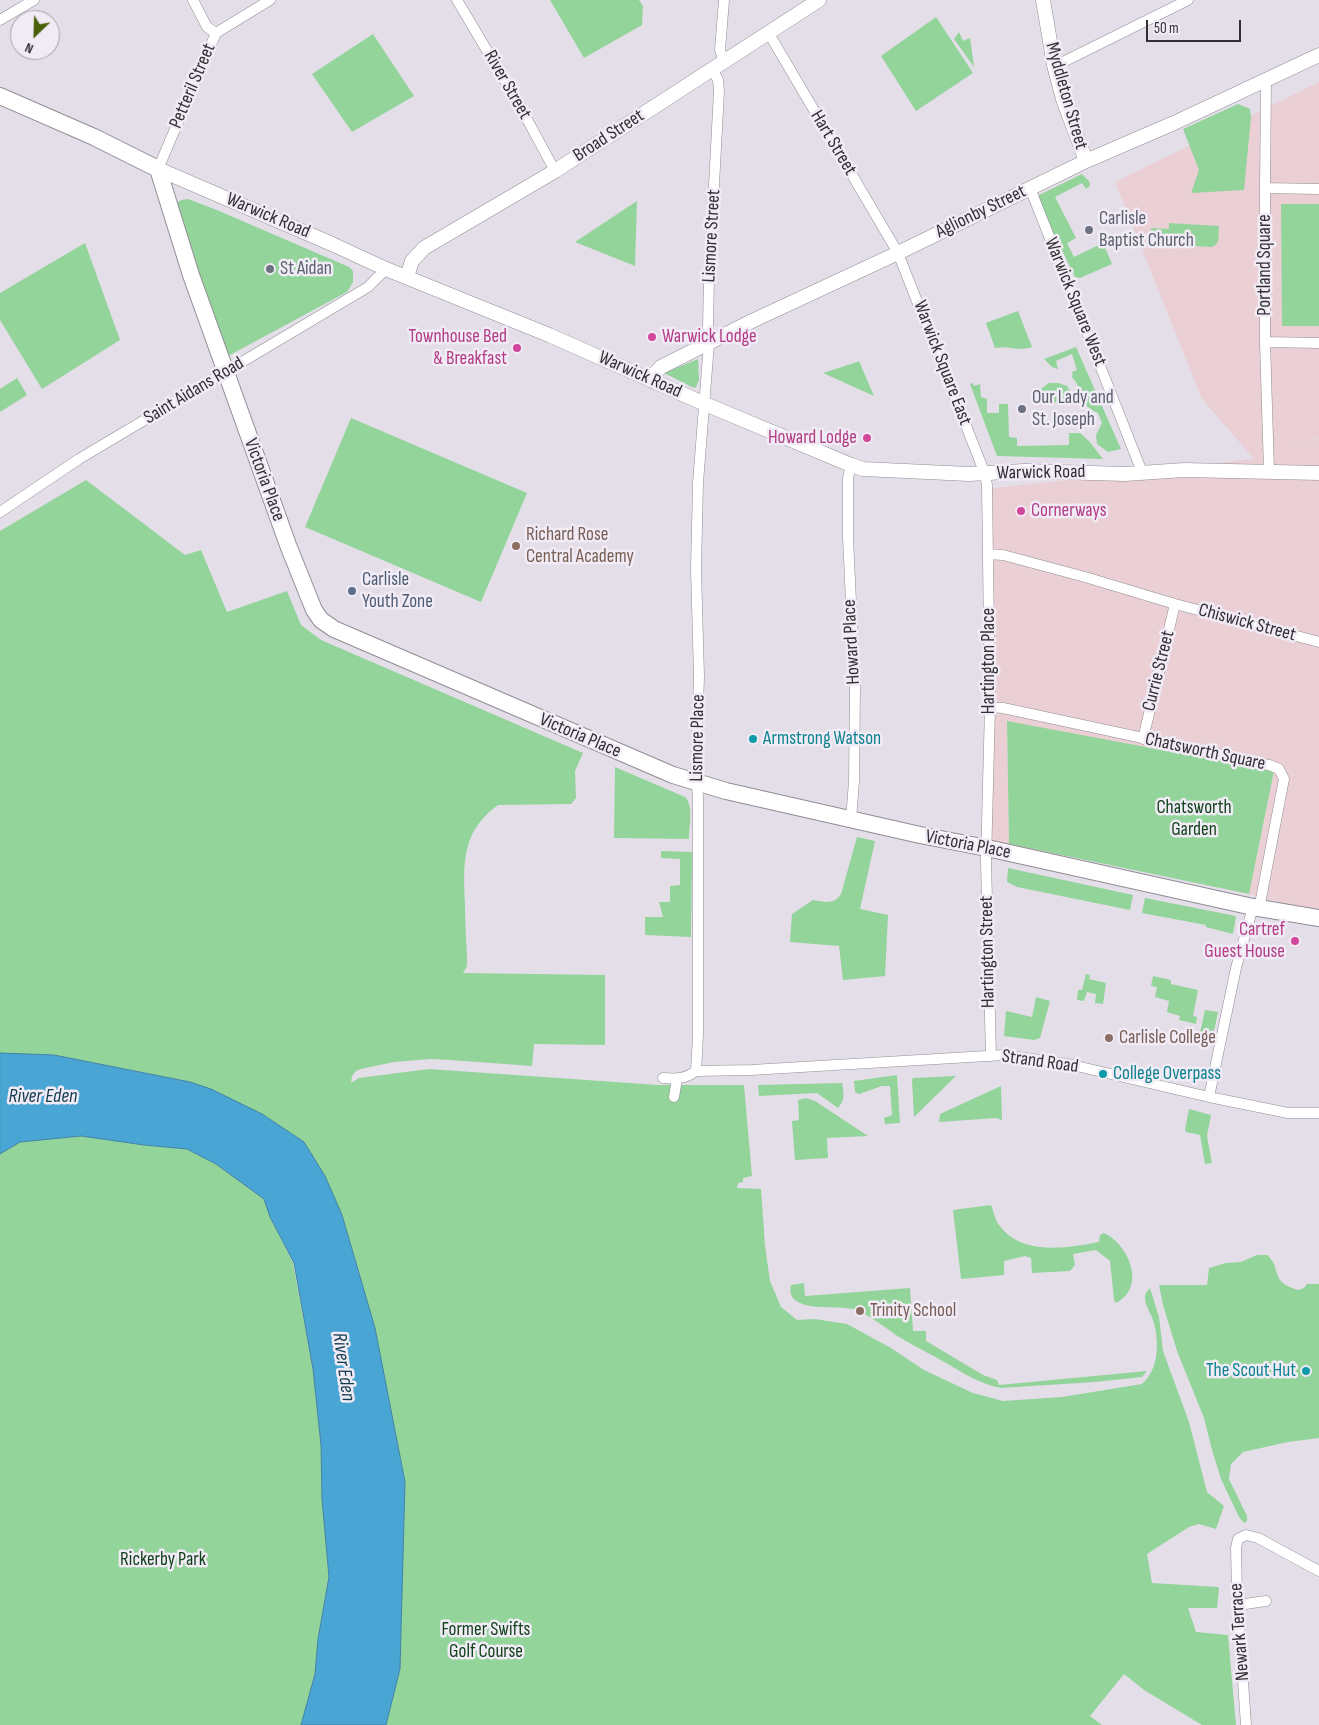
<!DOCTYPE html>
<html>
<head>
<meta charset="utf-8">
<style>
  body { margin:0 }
  #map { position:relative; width:1319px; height:1725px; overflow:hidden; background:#e4dee9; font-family:"Sofia Sans Condensed",sans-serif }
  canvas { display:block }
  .north { position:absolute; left:10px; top:10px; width:50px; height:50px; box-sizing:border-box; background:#f1ebf6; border:1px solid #a5a0a8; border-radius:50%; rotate:204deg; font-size:14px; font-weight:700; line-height:20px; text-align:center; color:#333034 }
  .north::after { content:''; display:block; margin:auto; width:18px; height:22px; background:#495f09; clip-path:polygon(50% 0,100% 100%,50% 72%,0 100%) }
  .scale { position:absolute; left:1146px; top:20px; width:95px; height:22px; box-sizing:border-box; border:2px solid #333034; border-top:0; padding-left:6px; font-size:15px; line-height:18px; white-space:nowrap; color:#333034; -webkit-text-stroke:4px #f1ebf6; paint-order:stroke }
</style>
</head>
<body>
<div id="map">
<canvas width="1319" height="1725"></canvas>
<div class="north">N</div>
<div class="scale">50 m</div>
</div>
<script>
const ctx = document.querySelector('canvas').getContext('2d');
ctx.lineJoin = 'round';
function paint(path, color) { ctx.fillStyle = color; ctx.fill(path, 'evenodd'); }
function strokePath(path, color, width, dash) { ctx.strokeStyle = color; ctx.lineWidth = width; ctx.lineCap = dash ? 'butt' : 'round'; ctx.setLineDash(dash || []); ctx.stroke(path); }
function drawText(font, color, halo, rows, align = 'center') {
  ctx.font = font + ' "Sofia Sans Condensed",sans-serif'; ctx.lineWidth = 5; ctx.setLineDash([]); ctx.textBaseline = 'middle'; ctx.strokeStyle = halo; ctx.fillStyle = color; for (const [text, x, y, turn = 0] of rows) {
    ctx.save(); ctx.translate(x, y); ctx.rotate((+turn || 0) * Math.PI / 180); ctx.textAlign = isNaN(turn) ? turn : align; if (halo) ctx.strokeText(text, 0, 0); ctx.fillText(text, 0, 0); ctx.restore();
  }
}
const commercial = new Path2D(`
  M1319 82V438L1288 448 1319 439V913L1249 894 1274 771 1007 722 1009 844 990 841 986 489 1254 459 1202 399 1115 182Z`);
const green = new Path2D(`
  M550 0H639L643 6 642 25 584 58Z
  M936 17 973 73 916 111 881 56Z
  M959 32 963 41 970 38 974 67 954 39Z
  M373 34 414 96 352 132 312 74Z
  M1238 104 1250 109 1251 117 1244 190 1191 193 1199 170 1183 129Z
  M1082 174 1089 181 1090 186 1086 189 1082 183 1055 197 1076 238 1067 243 1074 257 1103 243 1112 264 1080 278 1075 277 1037 199 1039 195Z
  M188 199 217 210 349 267 353 271V282L347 292 228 356 224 354 176 203 181 200Z
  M637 201 635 266 575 242Z
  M1281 204H1319V326H1282Z
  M1169 223 1219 226C1218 235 1221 245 1211 247L1154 244 1151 239V228L1169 229Z
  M85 243 120 340 42 389 0 320V293Z
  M1018 311 1032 347C1015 352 1010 345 995 348L986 323Z
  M1076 347 1121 449 1108 452 1097 444 1096 435 1102 423 1098 413C1074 402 1086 391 1071 376L1073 375 1072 372 1077 370 1072 354 1056 361 1058 369 1052 367 1044 359Z
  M698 359 699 380 696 387 694 388 664 373Z
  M859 361 874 396 823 373 857 362Z
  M17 378 27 395 0 412V389Z
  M973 383 974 386 980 384 981 397 987 399V413H999V404H1008L1009 437 1017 438V446L1069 445V433H1080L1089 441 1103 459 997 456 970 384Z
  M1049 383H1058L1067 386 1070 391C1065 403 1052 406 1042 398L1041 389Z
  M351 418 527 493 481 602 305 527Z
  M86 480 185 555 201 550 227 612 287 591 301 625 321 640 583 753 575 771 576 798 571 804 498 805C462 831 463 862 465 903 465 921 466 939 467 957V966L463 973 605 975V1045L534 1044 532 1066 450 1060 430 1059 394 1062 361 1069 356 1071 352 1076 351 1083 359 1078 429 1069 658 1085H744L752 1176 743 1178V1182L738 1183 737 1188 761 1189 765 1246 770 1281 781 1307 797 1320 815 1319 847 1324 891 1348 924 1370 973 1393 1003 1401 1062 1397 1142 1384C1159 1369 1159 1344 1154 1323 1152 1315 1145 1306 1145 1298 1145 1293 1147 1291 1150 1288L1159 1317 1163 1351 1189 1422 1207 1492 1224 1506 1216 1529 1199 1524 1189 1527 1147 1554 1152 1583 1218 1587 1219 1589 1217 1608H1188L1196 1632 1228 1635 1236 1725H1202L1144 1690 1124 1674 1090 1716 1102 1725H386L400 1669 405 1482 375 1328 342 1215 190 1082 54 1055 0 1053V531Z
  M1007 721 1274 771 1249 894 1009 844Z
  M615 767 685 797C694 806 689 826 689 839L614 838Z
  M857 837 875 841 860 909 888 915 885 976 843 980 839 946 790 942 792 914 813 900C825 902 834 905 841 894Z
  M661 851 692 852 691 937 645 935V917H663L659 902H670V886L680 885V859L661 858Z
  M1008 868 1133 895 1130 910 1017 887 1007 882Z
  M1145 898 1236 916 1233 934 1206 927V925L1142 913Z
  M1086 974 1090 975 1089 979 1106 983 1103 1004 1095 1003 1096 994 1087 992 1084 1001 1077 1000 1078 990H1082Z
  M1153 976 1171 980V984L1198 990 1193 1016 1197 1017 1196 1024 1179 1020 1180 1016 1167 1012 1169 1001 1155 997 1157 987 1151 986Z
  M1036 997 1050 1001 1040 1038 1034 1040 1004 1036 1006 1011 1032 1017Z
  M1205 1010 1218 1012 1212 1041 1199 1038Z
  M897 1075 900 1123 885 1124 884 1118 892 1115 890 1086H882L859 1094 855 1092 854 1081Z
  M956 1076 914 1117 912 1080 913 1078Z
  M842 1083C844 1093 845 1100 838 1108L817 1093 759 1096 758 1085Z
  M1001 1086 1002 1120 996 1118 939 1122 940 1114Z
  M806 1098 815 1101 868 1136 827 1138 828 1158 795 1160 792 1121 799 1120 798 1100Z
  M1189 1109 1211 1115 1207 1136 1212 1163 1205 1164 1200 1135 1186 1132 1185 1130Z
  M81 1136 144 1145 187 1149 216 1164 264 1199 270 1217 293 1263 313 1369 321 1445 322 1499 329 1577 318 1639 315 1674 301 1725H0V1154L20 1142Z
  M991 1205C994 1212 995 1221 1000 1226 1022 1256 1068 1248 1099 1242L1100 1235 1104 1233C1129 1245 1147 1287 1116 1303L1114 1300 1110 1261 1096 1250 1073 1254 1075 1265 1070 1271 1032 1273 1031 1258 1025 1256 1004 1261V1275L961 1279 953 1210Z
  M1257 1255H1267C1283 1269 1268 1281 1298 1290L1304 1288 1307 1284H1319V1438L1288 1442 1243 1452 1231 1464 1229 1479 1247 1516V1521L1244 1523 1239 1517 1221 1479 1212 1450 1204 1418 1177 1351 1163 1305 1159 1285H1207L1209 1268 1226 1263 1241 1262Z
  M804 1283 805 1296 910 1288 913 1331H926V1341L983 1375 997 1380 999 1385 1147 1371 1142 1377 1095 1382 1001 1388C978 1384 959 1370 939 1359 925 1351 910 1344 896 1335 883 1326 868 1314 853 1309 837 1305 784 1314 791 1285Z`);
const water = new Path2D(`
  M0 1053 54 1055 190 1082 211 1089 262 1114 304 1142 325 1176 342 1215 375 1328 405 1482 400 1669 386 1725H301L315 1674 318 1639 329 1577 322 1499 321 1445 313 1369 294 1263 270 1217 264 1199 216 1164 187 1149 144 1145 81 1136 20 1142 0 1154Z`);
const minor = new Path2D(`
  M193 0 207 27 216 33
  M457 0 521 108 555 171
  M724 0 720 50 724 62
  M0 20 34 0
  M768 32 898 253 985 474 987 485 990 707 986 861 991 1056
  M1054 65 1065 61 1188 0
  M158 169 216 33 270 0
  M1030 188 1142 472
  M1265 188 1266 80
  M1319 189 1265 188V342L1319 343
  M1265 342 1269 471
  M851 465 848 478V537L855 688 854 781 851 820
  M0 512 79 459 368 287 386 269
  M988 554 1003 555 1085 577 1175 604 1319 642
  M990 707 1003 708 1269 765 1279 769 1284 779 1259 909
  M1143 739 1175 604
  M696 1071 698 1035V797L696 774 699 676 696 569 698 483 709 343 708 327 709 279 719 91 718 80 713 70
  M696 1071 751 1070 1004 1055 1068 1064 1209 1097 1288 1113H1319
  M663 1078C677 1079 685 1079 696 1071
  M674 1097 677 1079
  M1209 1097 1236 968 1253 907
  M1238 1605 1266 1601
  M1246 1725 1237 1594 1236 1548 1238 1539 1246 1535 1258 1538 1319 1571`);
const tertiary = new Path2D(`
  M1043 0 1054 65 1063 99 1086 161
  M158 169 332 244 386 269 549 335 705 404 851 465 863 469 969 474 1025 471 1125 474 1184 470 1319 473
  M407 277 412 261 424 248 555 171 819 0
  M652 381 655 373 661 367 752 321 898 253 1086 161 1174 123 1319 55`);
const primary = new Path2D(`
  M0 96 94 137 158 169 191 275 288 545 314 610 321 620 334 629 673 775 726 791 920 835 987 848 1253 907 1319 918`);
const markers = [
  [1089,230,5,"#6b7280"],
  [270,269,5,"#6b7280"],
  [652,337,5,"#d1479c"],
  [517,348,5,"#d1479c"],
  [1022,409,5,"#6b7280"],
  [867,438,5,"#d1479c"],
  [1021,511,5,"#d1479c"],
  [516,546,5,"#8d6e63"],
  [352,591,5,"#5c6f8a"],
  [753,739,5,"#0f9aa8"],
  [1295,941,5,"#d1479c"],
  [1109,1038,5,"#8d6e63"],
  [1103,1074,5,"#0f9aa8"],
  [860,1311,5,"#8d6e63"],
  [1306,1371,5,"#0f9aa8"]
];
const streetNames = [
  ["River Street",507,85,60],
  ["Petteril Street",193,86,-67],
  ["Myddleton Street",1066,96,74],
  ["Broad Street",609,136,-33],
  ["Hart Street",833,143,59],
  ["Aglionby Street",981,212,-26],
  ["Warwick Road",268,216,23],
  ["Lismore Street",712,236,-87],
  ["Portland Square",1265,265,-90],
  ["Warwick Square West",1075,302,68],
  ["Warwick Square East",942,363,69],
  ["Warwick Road",640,375,24],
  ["Saint Aidans Road",194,391,-31],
  ["Warwick Road",1041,473,-1],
  ["Victoria Place",264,480,70],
  ["Chiswick Street",1247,623,15],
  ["Howard Place",852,642,-93],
  ["Hartington Place",989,661,-90],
  ["Currie Street",1159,671,-76],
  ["Victoria Place",580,736,23],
  ["Lismore Place",698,738,-89],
  ["Chatsworth Square",1205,752,12],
  ["Victoria Place",968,845,11],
  ["Hartington Street",988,952,-91],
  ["Strand Road",1040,1062,8],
  ["Newark Terrace",1240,1632,-94]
];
const worshipNames = [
  ["Carlisle",1099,219],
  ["Baptist Church",1099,241],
  ["St Aidan",280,269],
  ["Our Lady and",1032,398],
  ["St. Joseph",1032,420]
];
const hotelNames = [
  ["Townhouse Bed",507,337],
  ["& Breakfast",507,359],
  ["Warwick Lodge",662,337,"left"],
  ["Howard Lodge",857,438],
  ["Cornerways",1031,511,"left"],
  ["Cartref",1285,930],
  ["Guest House",1285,952]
];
const educationNames = [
  ["Richard Rose",526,535],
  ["Central Academy",526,557],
  ["Carlisle College",1119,1038],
  ["Trinity School",870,1311]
];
const serviceNames = [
  ["Carlisle",362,580],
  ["Youth Zone",362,602]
];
const cultureNames = [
  ["Armstrong Watson",763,739],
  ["College Overpass",1113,1074],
  ["The Scout Hut",1296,1371,"right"]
];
const parkNames = [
  ["Chatsworth",1194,808],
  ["Garden",1194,830],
  ["Rickerby Park",163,1560],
  ["Former Swifts",486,1630],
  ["Golf Course",486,1652]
];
const waterNames = [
  ["River Eden",43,1097],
  ["River Eden",343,1367,82]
];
paint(commercial, '#eacfd4');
paint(green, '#93d49a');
paint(water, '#48a5d4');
strokePath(water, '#4282a4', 1);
strokePath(minor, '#918c95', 11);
strokePath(tertiary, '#918c95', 15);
strokePath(primary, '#918c95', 18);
strokePath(minor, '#fff', 10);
strokePath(tertiary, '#fff', 14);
strokePath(primary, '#fff', 16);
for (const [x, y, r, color] of markers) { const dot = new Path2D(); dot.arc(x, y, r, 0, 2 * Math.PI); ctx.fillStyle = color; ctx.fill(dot); strokePath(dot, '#f1ebf6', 2); }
drawText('19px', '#333034', '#f1ebf6', streetNames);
drawText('19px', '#5b616d', '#f1ebf6', worshipNames, 'left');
drawText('19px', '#b23c85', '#f1ebf6', hotelNames, 'right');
drawText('19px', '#785e54', '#f1ebf6', educationNames, 'left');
drawText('19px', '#4e5e75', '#f1ebf6', serviceNames, 'left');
drawText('19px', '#0d838f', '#f1ebf6', cultureNames, 'left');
drawText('19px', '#10421b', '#f1ebf6', parkNames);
drawText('italic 20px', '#133c50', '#f1ebf6', waterNames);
</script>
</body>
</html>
